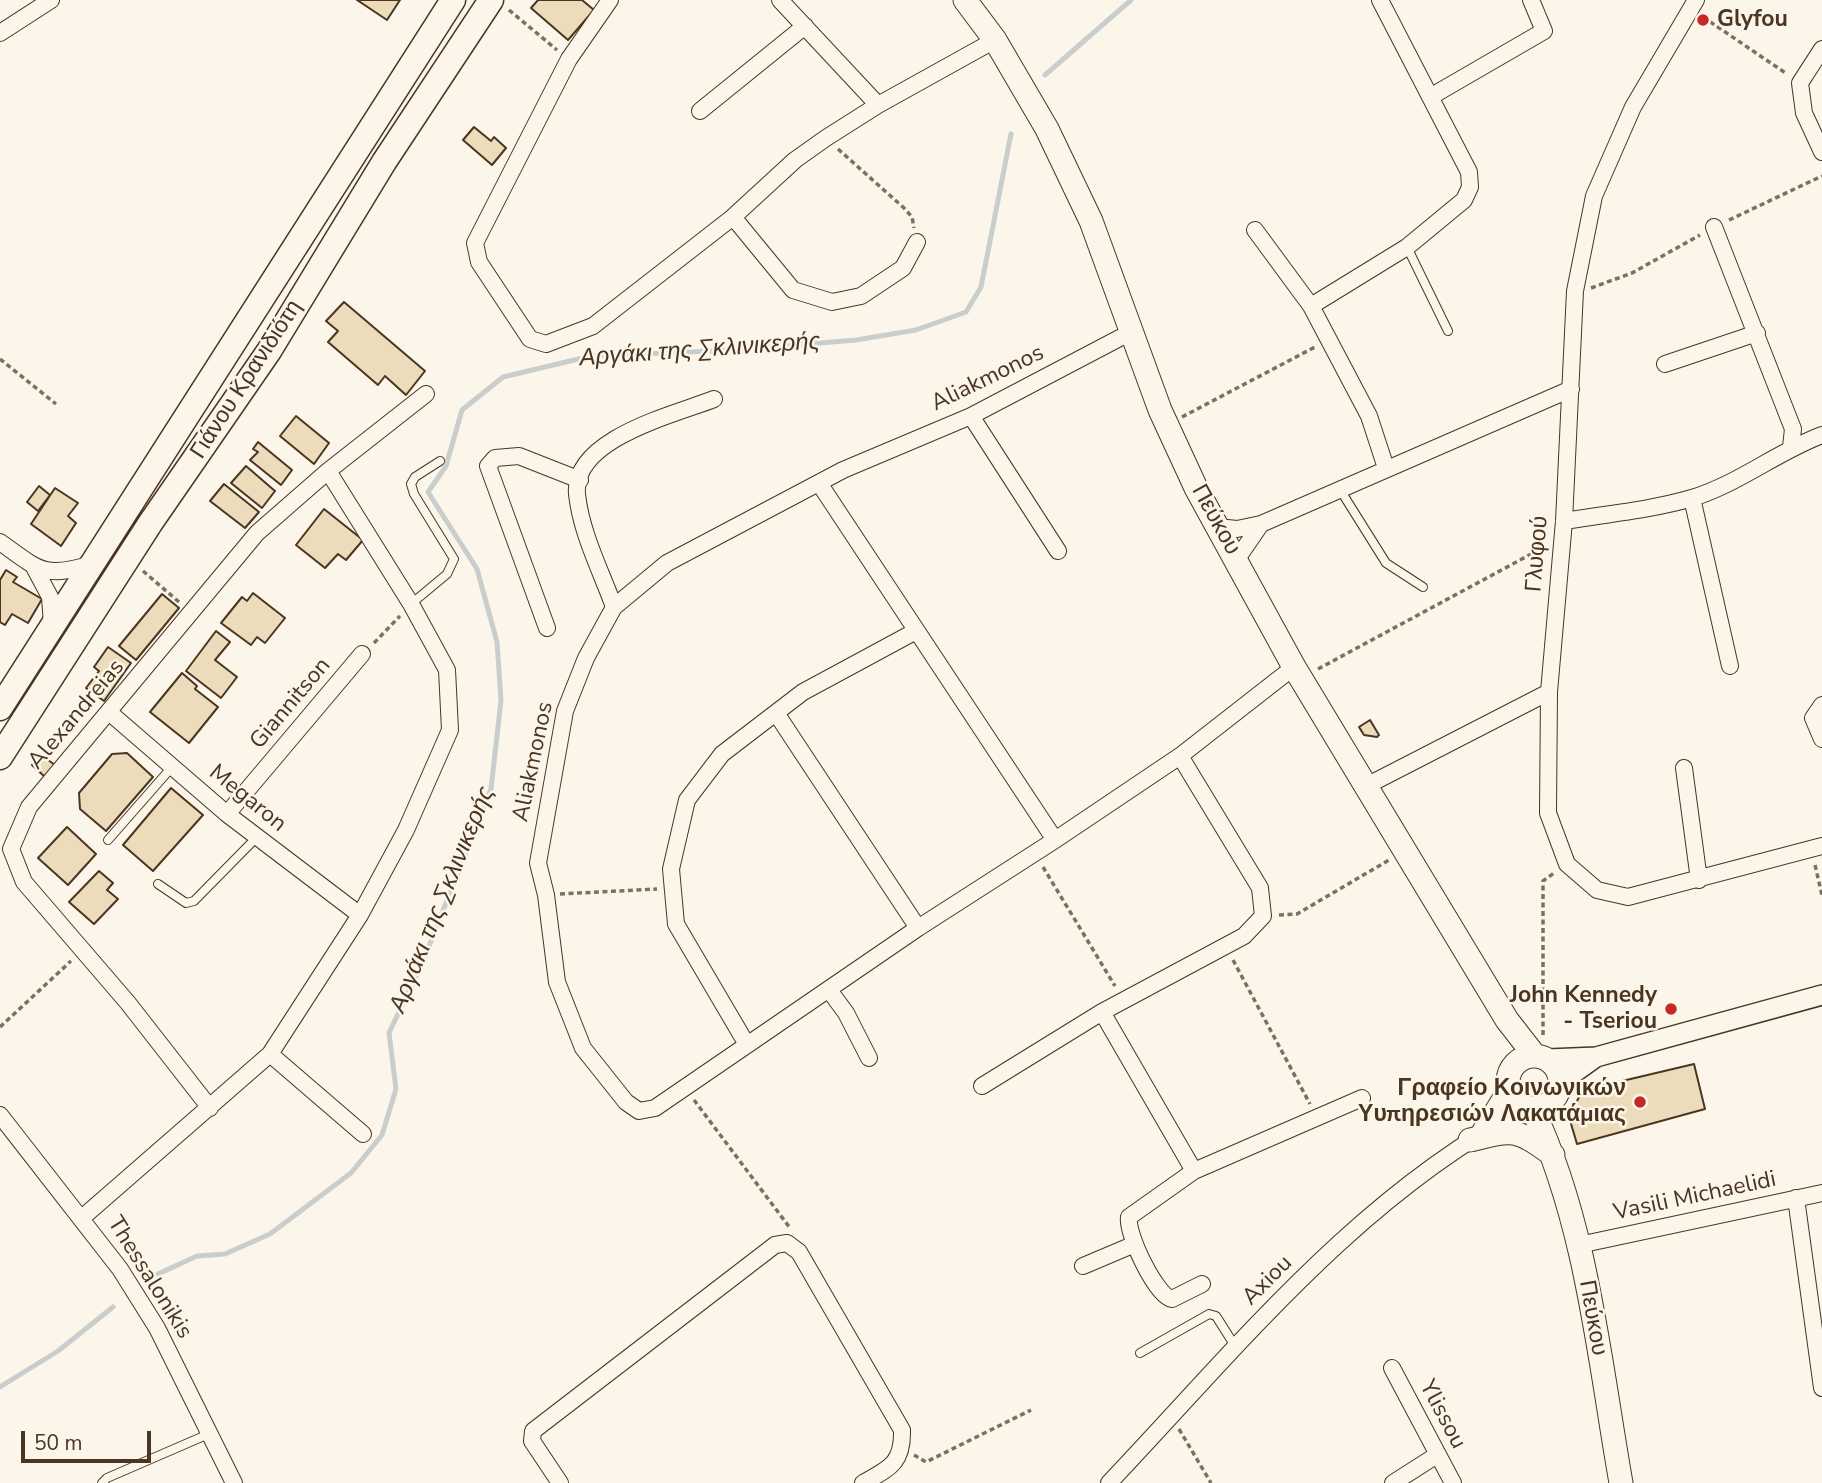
<!DOCTYPE html>
<html>
<head>
<meta charset="utf-8">
<style>
  body { margin:0 }
  #map { position:relative; width:1822px; height:1483px; overflow:hidden; background:#fbf6e9; font-family:"Nunito Sans",sans-serif }
  canvas { display:block }
  .scale { position:absolute; left:21px; top:1431px; width:130px; height:32px; box-sizing:border-box; border:4px solid #4a3520; border-top:0; padding-left:9px; font-size:21px; line-height:24px; white-space:nowrap; color:#4a3520; -webkit-text-stroke:5px #fbf6e9; paint-order:stroke }
</style>
</head>
<body>
<div id="map">
<canvas width="1822" height="1483"></canvas>
<div class="scale">50 m</div>
</div>
<script>
const ctx = document.querySelector('canvas').getContext('2d');
ctx.lineJoin = 'round';
function strokePath(path, color, width, dash) { ctx.strokeStyle = color; ctx.lineWidth = width; ctx.lineCap = dash ? 'butt' : 'round'; ctx.setLineDash(dash || []); ctx.stroke(path); }
function paint(path, color) { ctx.fillStyle = color; ctx.fill(path, 'evenodd'); }
function drawText(font, color, halo, rows, align = 'center') {
  ctx.font = font + ' "Nunito Sans",sans-serif'; ctx.lineWidth = 5; ctx.setLineDash([]); ctx.textBaseline = 'middle'; ctx.strokeStyle = halo; ctx.fillStyle = color; for (const [text, x, y, turn = 0] of rows) {
    ctx.save(); ctx.translate(x, y); ctx.rotate((+turn || 0) * Math.PI / 180); ctx.textAlign = isNaN(turn) ? turn : align; if (halo) ctx.strokeText(text, 0, 0); ctx.fillText(text, 0, 0); ctx.restore();
  }
}
const stream = new Path2D(`
  M1045 75 1131 0
  M158 1274 197 1256 225 1254 270 1234 351 1173 382 1135 396 1089 389 1033 424 959 491 789 501 700 497 642 477 569 428 492 446 466 462 410 503 377 591 356 736 350 856 340 916 330 966 312 981 287 1011 134
  M0 1387 58 1351 113 1307`);
const building = new Path2D(`
  M357 0H400L387 20Z
  M538 0H582L594 10 568 40 531 8Z
  M474 127 491 141 494 137 506 148 492 165 463 140Z
  M344 302 425 371 406 395 385 376 378 385 328 342 338 331 326 321Z
  M296 416 329 443 314 464 280 436Z
  M258 442 292 470 281 485 250 460 258 452 253 449Z
  M246 466 275 491 262 508 231 483Z
  M224 484 259 512 245 528 210 501Z
  M39 486 50 495 38 511 27 502Z
  M55 488 78 503 68 516 76 523 61 546 31 524Z
  M324 509 363 540 346 560 338 554 325 568 296 545Z
  M6 570 17 577 13 582 42 599 28 623 12 614 5 625 0 622V580Z
  M253 593 285 618 265 643 257 637 251 645 221 623 242 597 247 601Z
  M162 594 179 608 136 660 119 646Z
  M216 631 230 642 215 660 237 677 221 698 186 671Z
  M108 647 131 663 104 701 86 688 99 671 94 667Z
  M182 673 197 686 195 689 218 707 189 743 150 712Z
  M1370 720 1379 735 1377 737 1364 735 1359 727Z
  M127 753 153 777 106 831 80 809 79 793 112 754Z
  M41 755 55 765 45 777 32 765Z
  M171 788 203 815 153 871 123 845Z
  M67 827 96 854 68 885 38 858Z
  M99 871 113 883 107 890 118 899 94 924 69 902Z
  M1694 1064 1705 1109 1577 1144 1569 1117 1580 1095 1601 1086Z`);
const path = new Path2D(`
  M509 10 557 50
  M1703 17 1787 74
  M838 149 904 208 912 217 914 228
  M1729 220 1822 176
  M1591 288 1632 273 1700 235
  M0 359 56 404
  M1182 417 1315 347
  M143 571 179 602
  M374 643 400 616
  M1318 669 1546 546
  M1815 865 1822 895
  M1043 867 1115 986
  M560 894 657 889
  M1279 915 1297 914 1389 860
  M1233 960 1310 1104
  M0 1027 71 961
  M1543 1035V881L1554 873
  M694 1100 790 1228
  M1179 1429 1211 1483
  M914 1455 926 1462 1031 1410`);
const service = new Path2D(`
  M1407 247 1448 331
  M1339 488 1386 563 1423 587
  M411 604 447 574 454 559 414 494 411 484 415 477 440 461
  M108 840 172 767
  M158 884 186 903 194 901 257 837
  M1140 1353 1209 1314 1216 1316 1235 1346
  M102 1483 107 1478 211 1433`);
const minor = new Path2D(`
  M610 0 569 59 475 243 479 262 530 339 546 344 593 326 733 217 795 160 826 138 878 105 995 40
  M780 0 878 105
  M1696 0 1633 107 1594 196 1575 291 1564 521 1549 692 1548 813 1567 864 1597 890 1628 897 1822 846
  M0 33 51 0
  M1822 49 1800 83 1804 113 1822 152
  M1430 97 1544 31 1531 0
  M700 111 805 26
  M733 217 793 290 832 302 861 296 903 268 917 242
  M1714 227 1793 429 1791 447
  M1255 230 1311 306 1369 416 1386 468
  M1311 306 1407 247 1464 200 1470 187 1469 172 1380 0
  M1133 331 971 416 843 470 667 563 614 607 586 658 565 711 538 863 546 895 557 982 583 1048 626 1102 639 1111 655 1108 918 928 1055 840 1180 756 1294 667
  M1665 364 1757 333
  M971 416 1058 551
  M819 483 1055 840
  M1692 498 1730 666
  M1564 521C1606 514 1651 510 1692 498 1738 484 1777 452 1822 435
  M1217 527 1237 529 1261 524 1571 389
  M0 542C39 570 44 579 92 564
  M1237 559 1261 524
  M34 567 50 597 52 625
  M614 607C601 571 581 533 577 494 572 439 673 415 714 399
  M547 628 488 466 495 458 519 456 580 480
  M1822 705 1813 718 1822 739
  M110 713 227 814 360 915
  M776 713 918 928
  M1684 768 1699 880
  M1368 785 1549 692
  M227 814 362 654
  M829 990 846 1013 869 1058
  M1102 1012 1194 1171
  M746 1043 676 924 671 869 687 800 722 754 803 692 916 631
  M270 1054 363 1134
  M982 1086 1102 1012 1244 936 1263 916 1260 888 1180 756
  M210 1108 128 1003 24 882 11 849 29 807 257 533 328 471 426 394
  M0 1115 120 1269 157 1328 234 1483
  M1480 1131 1508 1086
  M1796 1198 1822 1388
  M83 1217 270 1054 360 915 406 830 450 730 447 670 411 604 328 471
  M1579 1245 1822 1193
  M1083 1266 1135 1244
  M1202 1284 1172 1299C1156 1296 1126 1233 1129 1217L1194 1171 1362 1098
  M1392 1368 1453 1483
  M560 1483 532 1441 533 1431 775 1245 787 1243 799 1252 902 1430C903 1463 890 1468 863 1483
  M1109 1483C1238 1347 1359 1195 1528 1107
  M1393 1483 1437 1455`);
const tertiary = new Path2D(`
  M1548 1059 1596 1057 1822 995
  M1561 1082 1596 1057`);
const secondary = new Path2D(`
  M965 0 995 40 1047 129 1091 221 1160 410 1196 488 1294 667 1507 1020 1535 1056
  M1508 1082a26 26 0 1 1 52 0a26 26 0 1 1-52 0Z
  M1532 1108C1587 1224 1599 1358 1621 1483
  M1470 1140C1513 1129 1516 1128 1553 1155`);
const primary = new Path2D(`
  M0 708 453 0
  M0 757 151 522 269 351 384 162 491 0`);
const markers = [
  [1703,20,7,"#c62828"],
  [1671,1009,7,"#c62828"],
  [1640,1102,7,"#c62828"]
];
const poiNames = [
  ["Glyfou",1717,20,"left"],
  ["John Kennedy",1657,996],
  ["- Tseriou",1657,1022],
  ["Γραφείο Κοινωνικών",1626,1089],
  ["Υυπηρεσιών Λακατάμιας",1626,1115]
];
const streetNames = [
  ["Aliakmonos",988,379,-26],
  ["Γιάνου Κρανιδιότη",247,380,-57],
  ["Πεύκου",1215,520,61],
  ["Γλυφού",1538,554,-85],
  ["Giannitson",291,704,-50],
  ["Alexandreias",77,715,-50],
  ["Aliakmonos",534,762,-78],
  ["Megaron",247,799,39],
  ["Vasili Michaelidi",1695,1197,-12],
  ["Thessalonikis",149,1278,58],
  ["Axiou",1268,1281,-45],
  ["Πεύκου",1592,1318,80],
  ["Ylissou",1442,1415,62]
];
const waterNames = [
  ["Αργάκι της Σκλινικερής",700,351,-4],
  ["Αργάκι της Σκλινικερής",443,900,-68]
];
strokePath(stream, '#c9cecd', 5);
paint(building, '#ecdcbc');
strokePath(building, '#4a3520', 2);
strokePath(service, '#4a3520', 10);
strokePath(minor, '#4a3520', 18);
strokePath(tertiary, '#4a3520', 22);
strokePath(secondary, '#4a3520', 25);
strokePath(primary, '#4a3520', 27);
strokePath(path, '#7f6f5c', 3.5, [5, 3.5]);
strokePath(service, '#fbf6e9', 8);
strokePath(minor, '#fbf6e9', 16);
strokePath(tertiary, '#fbf6e9', 19);
strokePath(secondary, '#fbf6e9', 23);
strokePath(primary, '#fbf6e9', 24);
for (const [x, y, r, color] of markers) { const dot = new Path2D(); dot.arc(x, y, r, 0, 2 * Math.PI); ctx.fillStyle = color; ctx.fill(dot); strokePath(dot, '#fbf6e9', 2.5); }
drawText('bold 23px', '#4a3520', '#fbf6e9', poiNames, 'right');
drawText('23px', '#4a3520', '#fbf6e9', streetNames);
drawText('italic 24px', '#4a3520', '#fbf6e9', waterNames);
</script>
</body>
</html>
